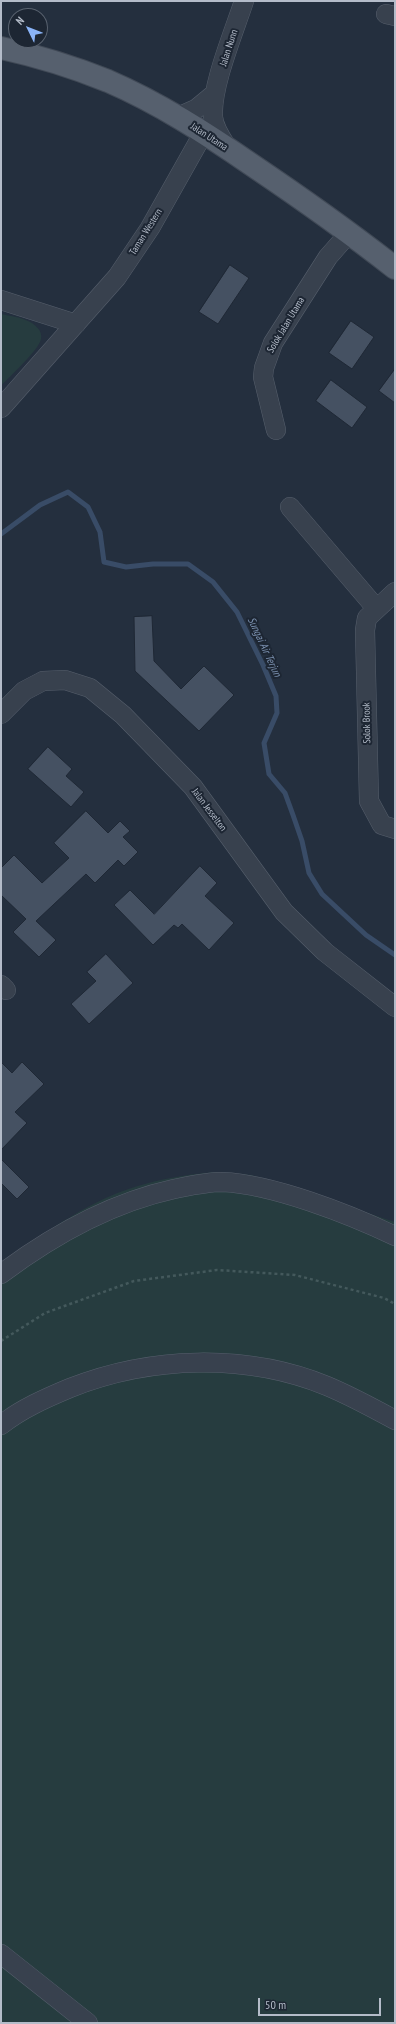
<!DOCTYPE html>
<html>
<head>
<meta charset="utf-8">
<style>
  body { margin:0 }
  #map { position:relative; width:396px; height:2024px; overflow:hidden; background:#242f3e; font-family:"PT Sans Narrow",sans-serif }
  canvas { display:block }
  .frame { position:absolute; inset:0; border:2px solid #b4bcc9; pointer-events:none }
  .north { position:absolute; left:8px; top:8px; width:40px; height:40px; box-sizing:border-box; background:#1d2633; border:1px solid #59626f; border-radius:50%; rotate:313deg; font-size:11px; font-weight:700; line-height:16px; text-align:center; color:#b4bcc9 }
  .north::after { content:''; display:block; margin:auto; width:14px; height:18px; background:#8ab4f8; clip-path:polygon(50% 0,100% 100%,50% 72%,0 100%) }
  .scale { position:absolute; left:258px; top:1998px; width:123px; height:18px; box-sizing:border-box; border:2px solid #b4bcc9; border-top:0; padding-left:5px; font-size:12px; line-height:14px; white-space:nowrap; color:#b4bcc9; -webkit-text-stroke:3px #1d2633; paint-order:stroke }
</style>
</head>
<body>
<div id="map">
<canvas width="396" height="2024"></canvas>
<div class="frame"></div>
<div class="north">N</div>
<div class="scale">50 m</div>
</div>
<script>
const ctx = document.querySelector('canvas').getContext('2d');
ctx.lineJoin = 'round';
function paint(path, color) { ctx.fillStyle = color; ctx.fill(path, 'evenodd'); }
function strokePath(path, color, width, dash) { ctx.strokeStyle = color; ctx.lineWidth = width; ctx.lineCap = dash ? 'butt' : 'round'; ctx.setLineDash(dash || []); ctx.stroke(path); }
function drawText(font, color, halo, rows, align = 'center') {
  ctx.font = font + ' "PT Sans Narrow",sans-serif'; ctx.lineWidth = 4; ctx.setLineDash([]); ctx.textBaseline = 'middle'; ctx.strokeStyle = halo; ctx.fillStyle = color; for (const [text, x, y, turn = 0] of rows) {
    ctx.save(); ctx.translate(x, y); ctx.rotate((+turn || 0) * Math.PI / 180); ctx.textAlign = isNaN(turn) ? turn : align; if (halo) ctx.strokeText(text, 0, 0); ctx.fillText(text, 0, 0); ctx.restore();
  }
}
const green = new Path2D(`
  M1 314C10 316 20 317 28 321 35 324 43 331 41 339 39 350 9 377 1 386Z
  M217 1172 251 1175 395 1222V2023H1V1263C45 1233 93 1197 145 1184 169 1177 193 1174 217 1172Z`);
const stream = new Path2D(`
  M1 534 40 505 68 492 88 507 100 532 104 562 126 567 153 564H188L213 582 237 612 263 665 276 696 277 713 264 743 269 774 285 793 293 815 302 841 309 873 322 894 366 935 395 955`);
const building = new Path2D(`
  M230 265 249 278 218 324 199 312Z
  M351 321 374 337 352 369 329 353Z
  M395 369V403L379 391Z
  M331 380 367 407 352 428 316 401Z
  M152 616 154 661 181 689 204 666 234 695 199 731 135 671 134 617Z
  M48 747 72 769 66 776 84 792 71 807 28 769Z
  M86 811 108 833 120 821 130 831 123 837 138 852 124 866 118 860 95 883 86 874 36 921 56 940 39 957 13 932 26 919 1 895V868L14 855 42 883 69 858 54 843Z
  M200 866 217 883 205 896 234 923 209 950 182 924 178 928 174 925 153 945 114 905 130 890 154 914Z
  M106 954 133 983 89 1024 71 1004 96 981 87 972Z
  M1 1062 12 1073 22 1062 44 1084 15 1112 27 1123 1 1150Z
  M1 1159 29 1187 17 1199 1 1183Z`);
const path = new Path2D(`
  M1 1341 45 1313 134 1281 217 1270 295 1275 384 1298 395 1304`);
const minor = new Path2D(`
  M386 14 395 16
  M178 117 196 109 213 95
  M227 147C221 138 214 128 213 117 211 86 234 32 244 1
  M1 300 76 324
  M1 408 117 277 150 228 204 132
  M276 430 263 377 264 368 273 343 328 257 349 233
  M290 507 376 608
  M395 592 367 618 365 630 369 801 382 825 395 829
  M1 714 24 691 43 681 65 680 90 688 123 715 193 787 284 912 325 952 395 1007
  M1 985 6 990
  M1 1274C53 1235 110 1203 174 1189 189 1186 206 1182 222 1182 272 1184 349 1214 395 1236
  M1 1425C21 1409 46 1398 70 1388 151 1356 246 1353 327 1386 351 1396 373 1408 395 1420
  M1 1954 88 2023`);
const major = new Path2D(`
  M1 48C38 56 73 67 108 81 159 103 207 134 252 165 301 198 349 232 395 268`);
const streetNames = [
  ["Jalan Nunn",229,48,-72],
  ["Jalan Utama",209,137,33],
  ["Taman Western",146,232,-58],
  ["Solok Jalan Utama",286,325,-59],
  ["Solok Brook",367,723,-91],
  ["Jalan Jesselton",209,810,53]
];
const waterNames = [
  ["Sungai Air Terjun",264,647,65]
];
paint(green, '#263c3f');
strokePath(stream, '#394c67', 5);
paint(building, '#455162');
strokePath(building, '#1f2835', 1);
strokePath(minor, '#565f6c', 20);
strokePath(major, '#414a57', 24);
strokePath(path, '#44595c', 2.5, [3, 3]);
strokePath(minor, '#38414e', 19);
strokePath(major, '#56606e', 22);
drawText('10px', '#b4bcc9', '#1d2633', streetNames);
drawText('italic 11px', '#7c92b1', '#1d2633', waterNames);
</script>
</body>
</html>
